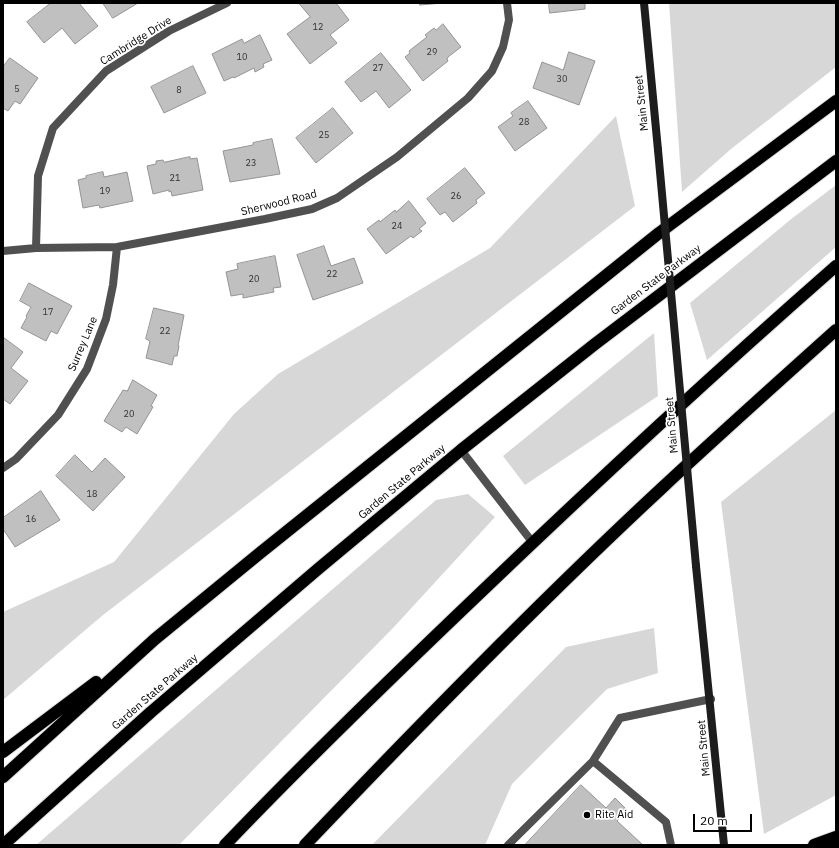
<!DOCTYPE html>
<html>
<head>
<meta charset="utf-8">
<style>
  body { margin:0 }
  #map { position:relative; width:839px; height:848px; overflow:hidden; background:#fff; font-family:"IBM Plex Sans",sans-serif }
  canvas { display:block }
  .frame { position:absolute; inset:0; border:4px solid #000; pointer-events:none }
  .scale { position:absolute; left:693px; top:814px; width:59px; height:18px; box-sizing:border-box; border:2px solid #000; border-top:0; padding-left:5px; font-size:12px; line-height:14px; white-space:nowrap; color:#000; -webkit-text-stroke:3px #fff; paint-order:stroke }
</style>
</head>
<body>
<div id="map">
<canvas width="839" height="848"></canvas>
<div class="frame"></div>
<div class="scale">20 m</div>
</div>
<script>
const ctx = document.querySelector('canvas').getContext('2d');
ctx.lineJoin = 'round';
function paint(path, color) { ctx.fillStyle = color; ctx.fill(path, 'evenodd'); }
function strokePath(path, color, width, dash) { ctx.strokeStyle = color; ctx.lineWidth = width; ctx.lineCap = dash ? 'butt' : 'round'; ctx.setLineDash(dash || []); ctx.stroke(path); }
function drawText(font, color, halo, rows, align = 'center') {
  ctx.font = font + ' "IBM Plex Sans",sans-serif'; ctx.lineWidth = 3.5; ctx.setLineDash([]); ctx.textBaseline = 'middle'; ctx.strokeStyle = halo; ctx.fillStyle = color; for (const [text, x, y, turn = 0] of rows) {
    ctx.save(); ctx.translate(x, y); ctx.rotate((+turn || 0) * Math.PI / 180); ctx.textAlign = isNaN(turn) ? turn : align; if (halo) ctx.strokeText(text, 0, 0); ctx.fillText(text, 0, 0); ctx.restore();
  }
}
const green = new Path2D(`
  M669 3H836V67L731 149 682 192Z
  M616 116 635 206 103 615 3 700V612L114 562 234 414 278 374 490 248Z
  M836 185V247L707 360 690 303 790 220Z
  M654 333 658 396 525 485 503 456Z
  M836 410V795L764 834 721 502Z
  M468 494 495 517 393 628 179 845H36L436 500Z
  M654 628 658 673 607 689 512 784 485 845H372L566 647Z`);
const building = new Path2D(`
  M51 3H79L98 26 75 44 62 28 44 43 27 22Z
  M103 3H138L113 18Z
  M299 3H336L349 20 330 35 337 43 310 64 287 34 310 17Z
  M420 3H443L420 5Z
  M549 3H585V9L550 13Z
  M443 24 461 47 448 57 447 59 448 61 423 81 405 57 410 53 409 51 427 37 425 35 434 28 436 30Z
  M260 35 272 60 263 64 264 67 255 72 254 68 234 78 233 77 224 81 212 54 242 39 244 43Z
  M569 52 595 61 579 105 533 88 542 62 563 70Z
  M381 53 411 90 389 108 376 91 361 102 345 82Z
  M10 58 38 78 20 104 15 101 8 111 3 108V67Z
  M193 66 206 93 164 113 151 87Z
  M528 101 547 128 515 151 498 127 513 116 511 113Z
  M333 108 353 133 316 163 296 138Z
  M272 139 280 174 230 182 223 151 253 145V143Z
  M190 157V159L197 158 203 190 172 196 171 191 169 192V190L153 194 147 166 156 164V161L163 160 164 162Z
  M465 168 485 193 476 200 477 203 453 222 445 212 440 215 427 199Z
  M103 172 104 177 127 172 133 201 100 208 99 205 83 208 78 180 86 178V176Z
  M409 201 426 223 419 229 422 231 413 238 411 236 386 254 367 229 379 220 380 222 395 210 396 212Z
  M324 246 331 266 354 258 363 283 313 300 297 255Z
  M275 256 281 287 273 288 274 292 243 298V294L231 296 226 272 238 269 237 264Z
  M29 283 72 306 57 334 51 331 46 341 21 328 27 317 26 316 31 307 20 301Z
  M154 308 184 315 178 346H179L177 356H174L172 365 146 358 150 341 146 339Z
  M3 337 23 352 11 368 28 381 10 404 3 399Z
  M133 380 157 395 151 406 153 407 137 434 126 427 122 432 104 421 123 390 127 391Z
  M75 455 92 472 105 458 125 477 93 511 56 476Z
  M41 491 60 520 15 547 3 529V518Z
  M581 785 606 808 615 798 627 810 617 821 643 845H525Z`);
const lane = new Path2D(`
  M461 450 533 543
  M593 761 666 822 671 845
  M508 845 593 761 620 718 711 699`);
const street = new Path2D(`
  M36 248 38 176 53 128 106 71 169 31 227 3
  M3 251 36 248 117 247 265 219 312 209 337 198 397 157 468 98 492 71 503 47 509 20 507 3
  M3 468 16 459 58 415 87 369 106 319 113 285 117 247`);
const secondary = new Path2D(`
  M644 3 658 150
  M696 566 724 845`);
const highway = new Path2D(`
  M3 752 96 682
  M3 777 155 639 260 553 659 233 836 101
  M3 845 151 712 318 569 461 450 595 344 836 161
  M225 845C307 759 392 677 478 595 595 483 714 373 836 266
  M305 845C421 723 539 602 663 487 720 434 778 382 836 330
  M814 845 836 837`);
const secondaryBridge = new Path2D(`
  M658 150 696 566`);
const markers = [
  [587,815,4,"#000"]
];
const numberNames = [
  ["12",318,27],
  ["29",432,52],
  ["10",242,57],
  ["27",378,68],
  ["30",562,79],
  ["5",17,89],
  ["8",179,90],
  ["28",524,122],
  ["25",324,135],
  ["23",251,163],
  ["21",175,178],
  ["19",105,191],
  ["26",456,196],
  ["24",397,226],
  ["22",332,274],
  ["20",254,279],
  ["17",48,312],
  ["22",165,331],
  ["20",129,414],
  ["18",92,494],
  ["16",31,519]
];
const streetNames = [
  ["Cambridge Drive",136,41,-32],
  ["Main Street",642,103,-96],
  ["Sherwood Road",279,203,-14],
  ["Garden State Parkway",656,280,-37],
  ["Surrey Lane",83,344,-67],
  ["Main Street",672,425,-95],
  ["Garden State Parkway",402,482,-40],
  ["Garden State Parkway",155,692,-41],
  ["Main Street",704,748,-95]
];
const poiNames = [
  ["Rite Aid",595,815]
];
paint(green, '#d7d7d7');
paint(building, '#c0c0c0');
strokePath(building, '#949494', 1);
strokePath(highway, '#dbdbdb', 14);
strokePath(lane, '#505050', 8);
strokePath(street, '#505050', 8);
strokePath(secondary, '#1d1d1d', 8);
strokePath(highway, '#000', 12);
strokePath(secondaryBridge, '#1d1d1d', 8);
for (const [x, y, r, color] of markers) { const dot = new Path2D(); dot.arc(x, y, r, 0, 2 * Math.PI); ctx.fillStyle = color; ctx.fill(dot); strokePath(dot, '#fff', 1.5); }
drawText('9px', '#303030', null, numberNames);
drawText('11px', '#000', '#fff', streetNames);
drawText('11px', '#000', '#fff', poiNames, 'left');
</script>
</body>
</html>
